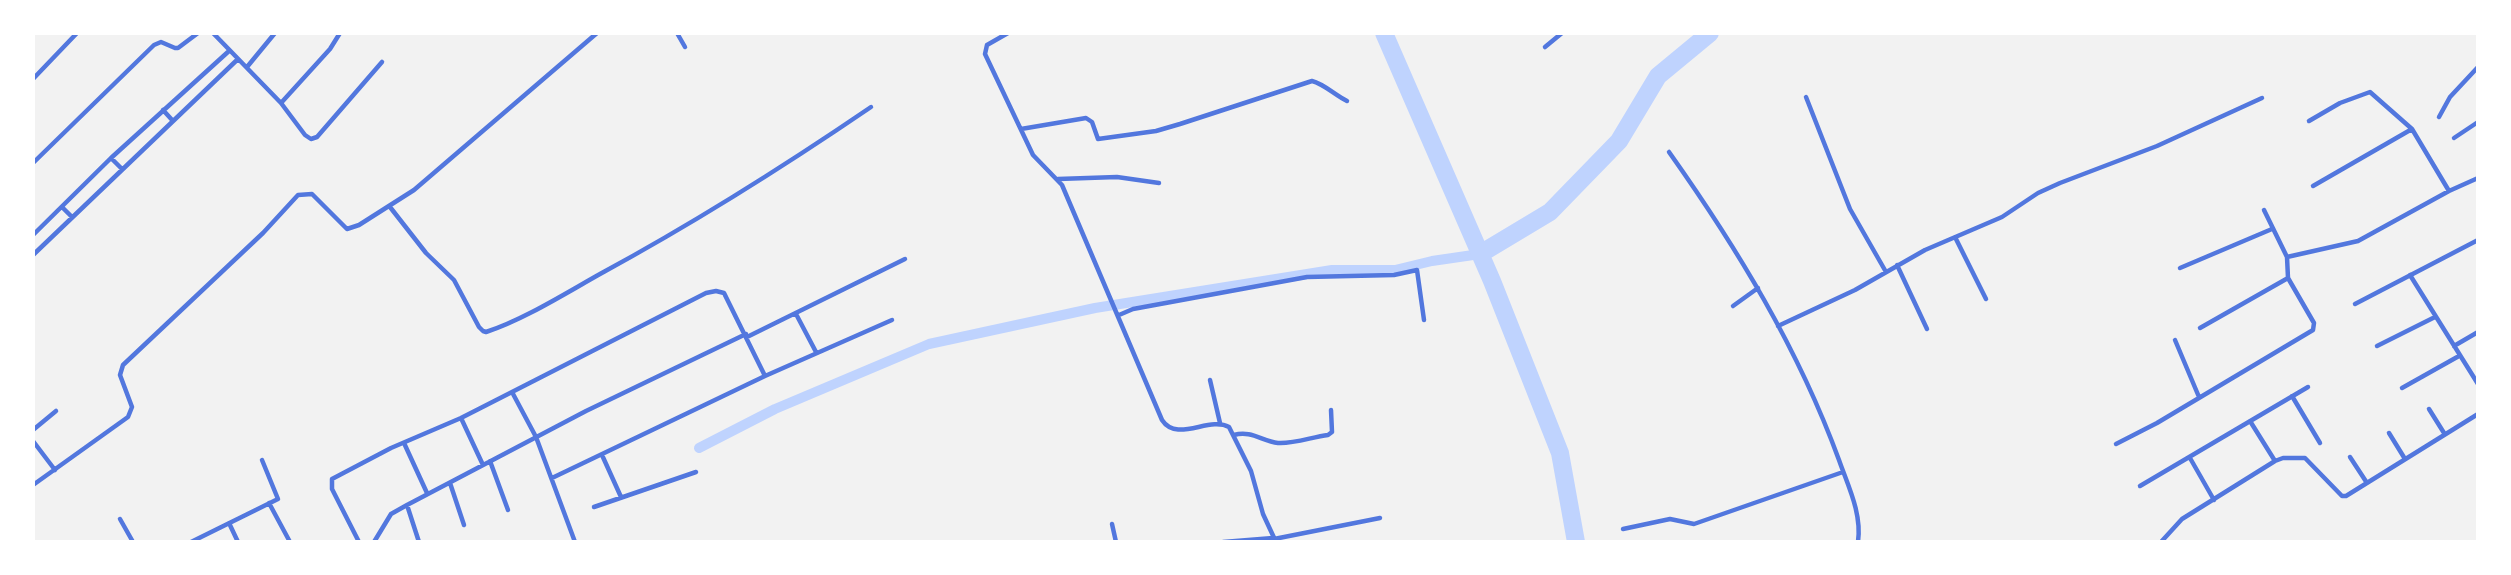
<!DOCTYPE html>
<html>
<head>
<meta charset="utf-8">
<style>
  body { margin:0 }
  #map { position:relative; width:2511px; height:575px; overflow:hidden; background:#f2f2f2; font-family:"Zilla Slab",serif }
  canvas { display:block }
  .frame { position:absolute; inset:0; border:35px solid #fff; pointer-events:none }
</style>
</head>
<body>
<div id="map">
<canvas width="2511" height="575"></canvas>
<div class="frame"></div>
</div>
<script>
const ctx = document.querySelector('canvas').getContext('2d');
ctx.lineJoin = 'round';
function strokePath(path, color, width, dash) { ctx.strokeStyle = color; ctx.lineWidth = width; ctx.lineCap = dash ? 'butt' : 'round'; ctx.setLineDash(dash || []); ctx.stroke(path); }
const canal = new Path2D(`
  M699 448 775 409 929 344 1095 308 1332 270H1395L1432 261 1480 254`);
const river = new Path2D(`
  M1384 33 1492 281 1560 453 1576 542
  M1480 254 1550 212 1619 141 1658 76 1710 33`);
const minor = new Path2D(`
  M213 33 281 103 305 135 311 139 317 137 382 62
  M677 33 685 47
  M1008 33 987 45 985 54 1033 155 1062 185 1162 420C1177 443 1209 416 1229 427L1251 471 1263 514 1276 542
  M1545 47 1562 33
  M247 67 275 33
  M33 79 77 33
  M1806 97 1850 209 1886 272
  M281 103 330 49 340 33
  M163 110 173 121
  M2439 117 2450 97 2478 67
  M2309 121 2340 103 2370 92 2412 129 2449 191
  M1021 129 1086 118 1092 122 1098 139 1156 131 1180 124 1312 81C1324 84 1335 95 1347 101
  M2454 138 2478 122
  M1669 152C1737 248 1798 348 1839 460 1848 486 1862 513 1858 542
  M111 158 122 169
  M33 163 154 45 161 42 175 48H178L198 33
  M1058 179 1117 177 1159 183
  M2313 186 2412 129
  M62 207 72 217
  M390 207 426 253 454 280 479 327 483 331 486 332C523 320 566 293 600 274 694 223 783 167 871 107
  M33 235 111 158 229 51
  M1955 237 1986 299
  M33 255 238 59
  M2287 257 2358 241 2449 191 2478 178
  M1897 265 1927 329
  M2180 268 2272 229
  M2410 275 2478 384
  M2355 304 2478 240
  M1733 306 1758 288
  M796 314 816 352
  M1119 315 1133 309 1307 277 1394 275 1417 270 1424 320
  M1778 326 1855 290 1925 250 2002 217 2038 193 2060 183 2157 146 2262 98
  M2200 328 2288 278
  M747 337 905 259
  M2175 340 2199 397
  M2377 346 2435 317
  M2454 346 2478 332
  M765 376 892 320
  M1210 380 1220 423
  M2402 388 2459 356
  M512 392 706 293 716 291 724 293 765 376 552 478
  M2292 396 2320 443
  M2429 409 2444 433
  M461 418 483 465
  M2250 421 2275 461
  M33 430 56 411
  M2389 433 2405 459
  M1234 435C1251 430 1262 441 1278 443 1294 444 1312 437 1328 435L1332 432 1331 410
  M33 441 55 470
  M404 443 427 493
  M2116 444 2157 423 2313 330 2314 323 2288 278 2287 257 2264 210
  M602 455 621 497
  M2350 457 2367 483
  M2190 458 2214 500
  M490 461 508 510
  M450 483 464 525
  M33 485 128 417 132 407 120 375 123 365 263 233 298 195 312 194 347 229 359 225 414 190 597 33
  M2140 486 2308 387
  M269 503 290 542
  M407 505 419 542
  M594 507 696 472
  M120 519 133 542
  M229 523 238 542
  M1112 524 1116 542
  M1623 529 1670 519 1694 524 1843 472
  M1274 539 1380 518
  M191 542 278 499 262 460
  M359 542 332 489V479L391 448 461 418 512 392 536 437 575 542
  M374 542 391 514 407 505 586 411 746 334
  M1223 542 1273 538
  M2161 542 2182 519 2275 461 2283 458H2305L2342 496H2346L2478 414`);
strokePath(canal, '#bfd3fe', 10);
strokePath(river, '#bfd3fe', 18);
strokePath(minor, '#5277de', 4.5);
</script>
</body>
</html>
